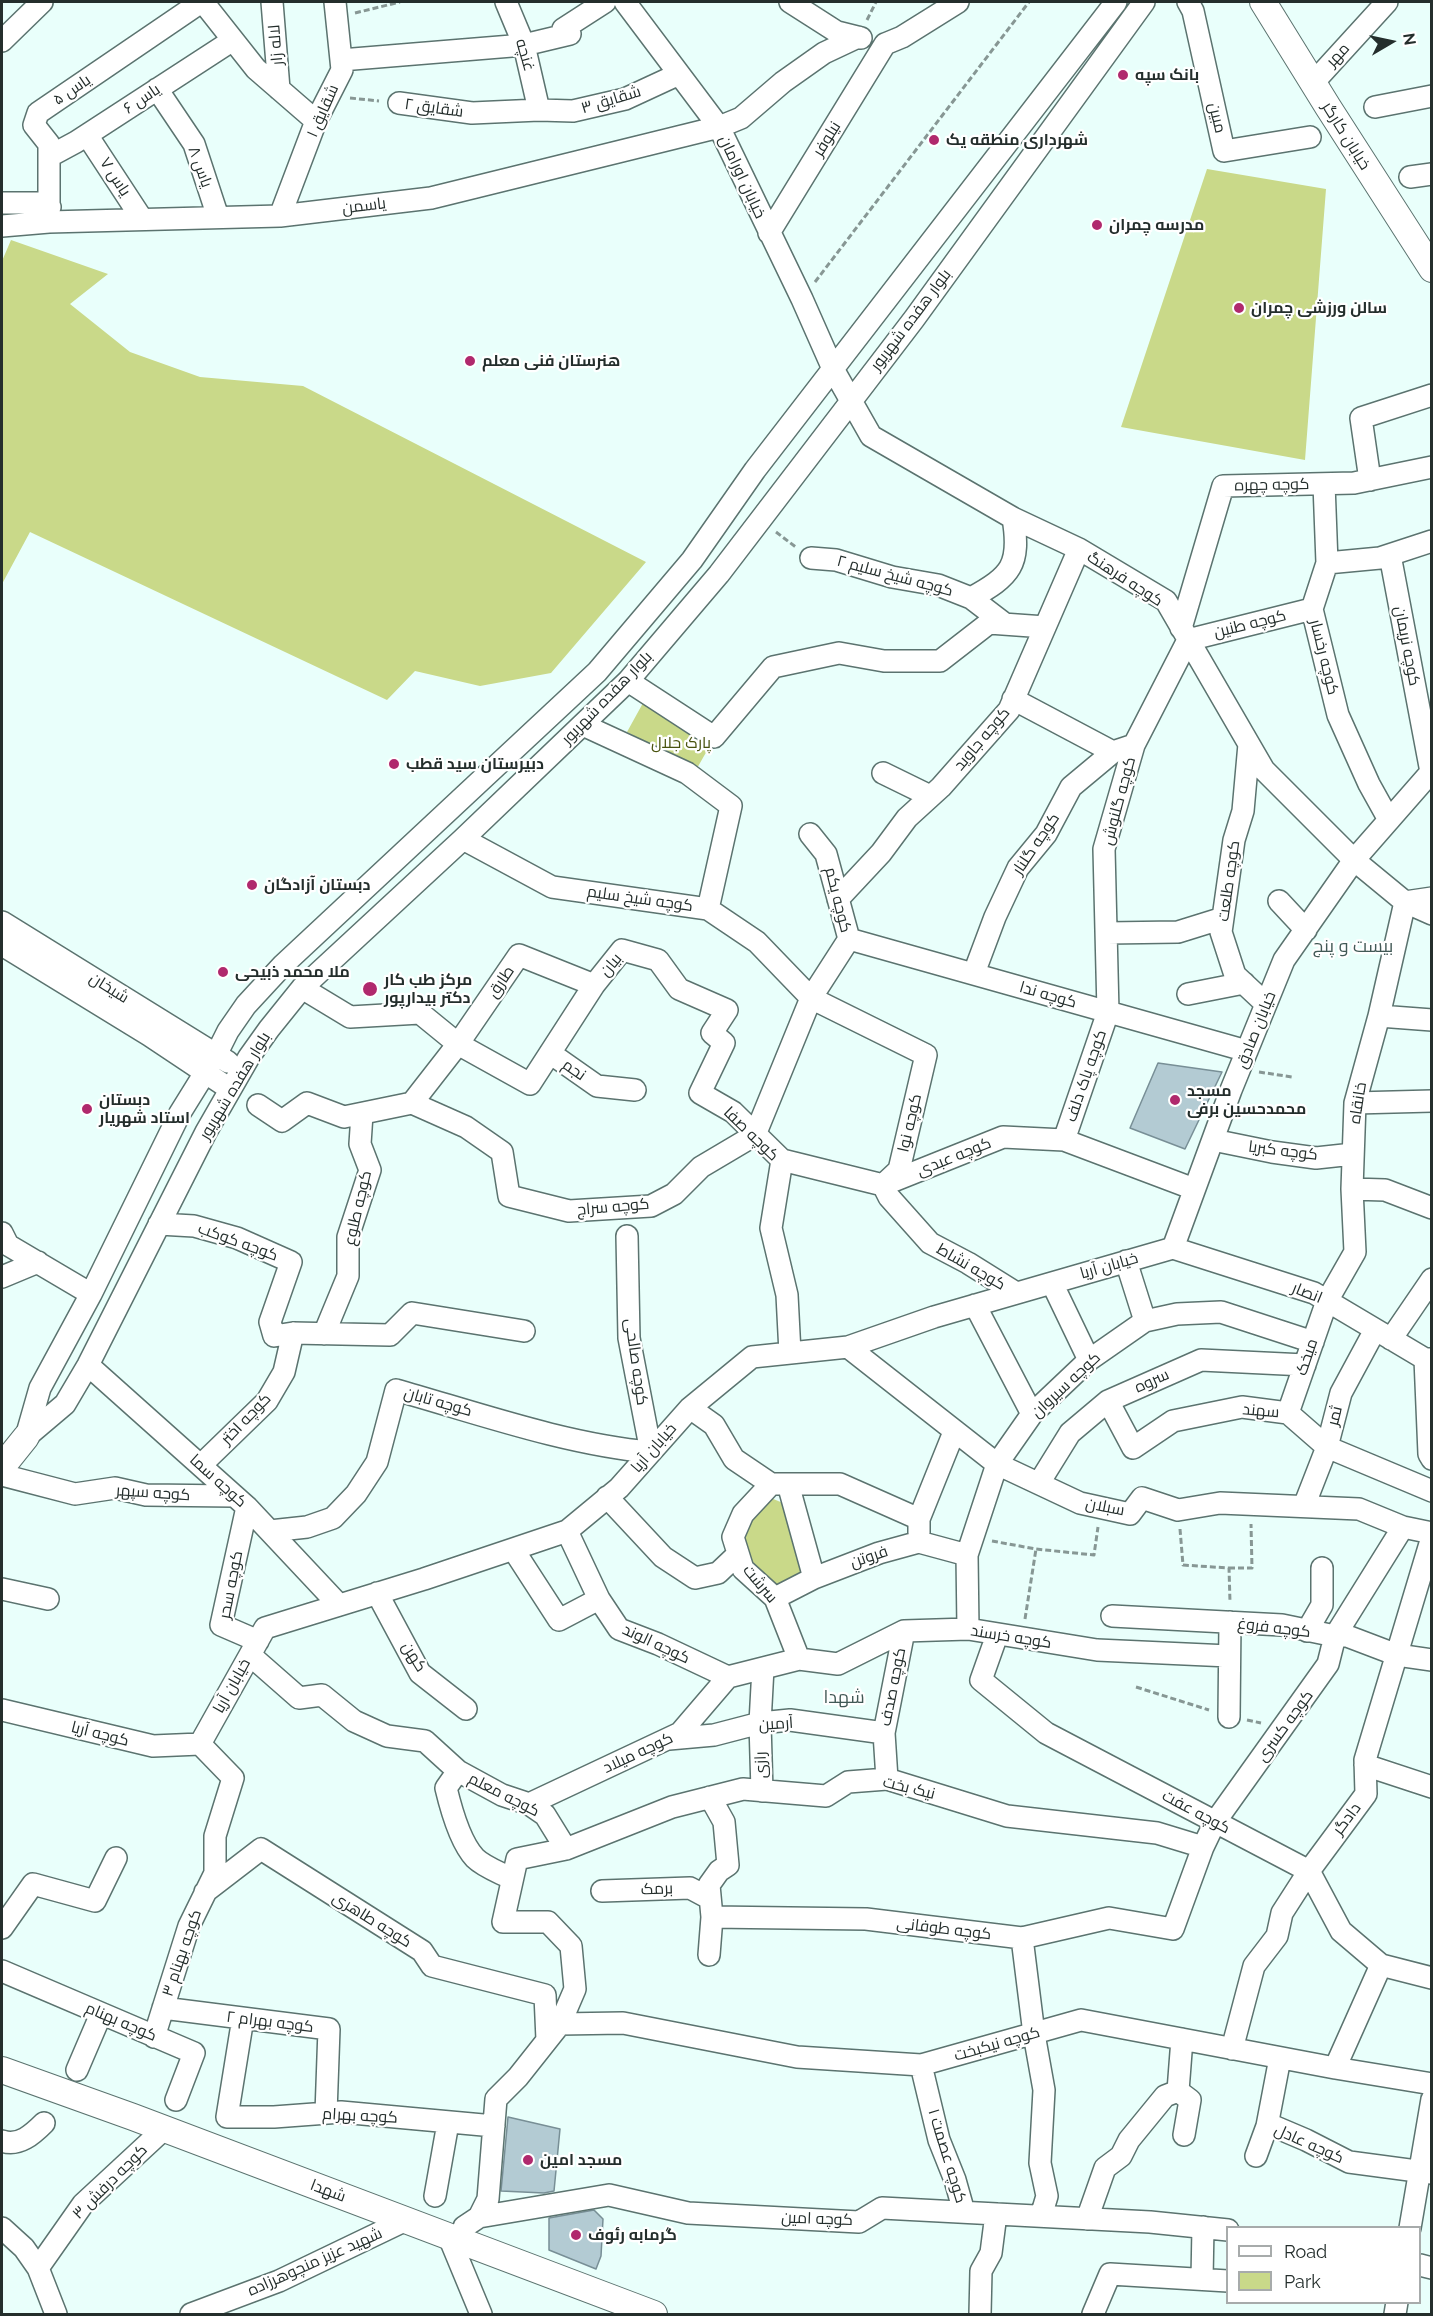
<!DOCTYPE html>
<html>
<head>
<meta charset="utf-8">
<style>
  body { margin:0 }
  #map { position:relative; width:1433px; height:2316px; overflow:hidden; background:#e9fffb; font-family:Raleway,sans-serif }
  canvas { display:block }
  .frame { position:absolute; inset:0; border:3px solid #242e2c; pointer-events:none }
  .legend { position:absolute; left:1226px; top:2226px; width:195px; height:78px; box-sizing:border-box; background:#fff; border:2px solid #a7abab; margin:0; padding:8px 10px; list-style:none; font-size:18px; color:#242e2c }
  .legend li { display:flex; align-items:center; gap:12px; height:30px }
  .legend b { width:30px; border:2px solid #a7abab }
  .north { position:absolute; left:1361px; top:12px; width:60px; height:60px; -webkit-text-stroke:4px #fff; paint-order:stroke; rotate:81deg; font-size:16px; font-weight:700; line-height:24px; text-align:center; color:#242e2c }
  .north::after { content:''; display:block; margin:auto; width:21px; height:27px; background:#242e2c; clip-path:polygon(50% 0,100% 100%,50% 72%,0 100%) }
</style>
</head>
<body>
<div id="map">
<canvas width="1433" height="2316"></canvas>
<div class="frame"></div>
<ul class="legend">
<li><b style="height:8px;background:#fff"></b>Road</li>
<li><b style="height:16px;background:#c9d989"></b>Park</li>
</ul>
<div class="north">N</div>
</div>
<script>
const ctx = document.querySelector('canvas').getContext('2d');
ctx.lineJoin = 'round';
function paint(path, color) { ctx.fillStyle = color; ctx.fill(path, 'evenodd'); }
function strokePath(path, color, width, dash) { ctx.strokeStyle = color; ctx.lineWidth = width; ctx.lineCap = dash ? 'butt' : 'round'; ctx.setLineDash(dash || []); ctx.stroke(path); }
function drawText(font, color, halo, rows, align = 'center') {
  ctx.font = font + ' Raleway,Cairo,sans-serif'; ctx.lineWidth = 4.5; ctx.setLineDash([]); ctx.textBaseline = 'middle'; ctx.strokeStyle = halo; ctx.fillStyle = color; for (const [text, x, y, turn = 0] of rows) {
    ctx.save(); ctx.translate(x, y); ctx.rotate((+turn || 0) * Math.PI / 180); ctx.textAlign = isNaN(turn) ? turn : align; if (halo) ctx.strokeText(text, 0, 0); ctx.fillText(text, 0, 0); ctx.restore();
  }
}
const green = new Path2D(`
  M1207 169 1326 189 1305 460 1121 427Z
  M11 240 108 274 70 304 130 352 200 377 303 386 646 562 551 673 480 686 415 671 387 700 30 532 2 584V261Z
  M643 703 712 742 696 770 627 732Z
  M771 1498 790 1506 806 1579 776 1591 745 1552 742 1533 752 1506Z`);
const building = new Path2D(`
  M1158 1063 1222 1072 1185 1149 1130 1128Z
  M508 2117 560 2129 554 2191 544 2193 501 2191Z
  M594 2210 603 2219 601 2256 596 2269 549 2250V2218Z`);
const path = new Path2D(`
  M355 13 400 2
  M867 20 876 2
  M350 98 379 101
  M815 282 1029 2
  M776 532 797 548
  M1259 1072 1292 1077
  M1180 1529 1183 1565 1229 1568 1230 1602
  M992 1541 1036 1549 1094 1555 1098 1527
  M1229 1568H1252L1251 1524
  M1025 1619 1036 1549
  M1136 1687 1209 1710
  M1247 1720 1261 1723`);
const minor = new Path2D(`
  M203 2 256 69 316 121
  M272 2 279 89
  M506 2 524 45 539 110
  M625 2 719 127 802 299 833 369 871 436 1013 518 1079 549 1166 601 1264 770 1354 860 1405 902 1432 898
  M790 2 837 32 861 38
  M1188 2 1193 11 1224 151 1310 137
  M2 41 42 2
  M885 44 902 37 958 2
  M341 60 524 45 570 34 563 29 605 2
  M1313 83 1387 2
  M157 89 194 144 218 217
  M399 103 472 113 539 110 573 111 625 99 679 74
  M1375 107 1432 96
  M87 135 142 219
  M50 156 76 142 233 40
  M1410 177 1432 174
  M2 203H39L50 207
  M280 216 316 121 342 70 335 2
  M49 222V144L34 125 38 113 201 2
  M2 226 49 222 280 216 431 198 719 127 741 118 783 82 824 53 858 37
  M769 233 885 44
  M1370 480 1361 418 1432 395
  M1324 484 1327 563 1312 609 1338 715 1369 784 1389 820
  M1390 555 1431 772
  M811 558 836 560 892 577 938 585 971 598 1005 624
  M1327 563 1380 558 1432 541
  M971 598C1011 576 1021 565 1013 518
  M1181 628 1223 486 1354 483 1432 467
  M628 681 714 737 773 667 839 653 884 661H940L989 623 1045 627
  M1013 699 1113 752
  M583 725 687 773 731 806 708 909
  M1249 744 1243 811 1234 840 1221 932 1235 975 1266 1004
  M883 773 930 796
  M463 839 552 887 708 909 757 942 811 998 926 1055 899 1170 883 1185 889 1197 930 1243 968 1263 1016 1293
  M838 899 881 853 907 818 941 787 1009 710 1079 549
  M1279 901 1306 930
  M2 922 228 1062
  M1107 933 1178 932 1223 918
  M849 939 1247 1051
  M2 945 149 1035 230 1089
  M974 973 995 917 1018 868 1046 834 1071 787 1113 752 1134 745
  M302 988 350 1017 420 1013 458 1044 530 1084 594 985 622 950 658 960 679 989 727 1010 712 1033 724 1043 700 1093 733 1112 782 1160 771 1228 787 1295 790 1353
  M1188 994 1244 983
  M1379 1016 1432 1020
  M550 1053 597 1086 635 1090
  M412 1103 458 1044 519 955 594 985
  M1355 1103 1432 1101
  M258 1105 282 1121 307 1103 344 1117 412 1103 466 1127 502 1152 509 1196 569 1211 651 1206 674 1194 701 1167 755 1135 811 998 849 939 826 854 810 834
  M1064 1140 1108 1012 1104 849 1134 745 1188 640 1312 609
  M1213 1140 1272 1152 1316 1158 1353 1154
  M782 1160 883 1185 1003 1137 1064 1140 1194 1189
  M1352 1189 1385 1190 1432 1208
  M159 1224 194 1226 237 1238 291 1262 270 1322 274 1336 293 1333 390 1335 412 1313 524 1331
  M2 1233 8 1245 91 1294
  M1173 1248 1231 1090 1284 960 1354 860 1432 771
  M1173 1248 1314 1293 1425 1359H1432
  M1126 1261 1145 1321
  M2 1277 38 1262
  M1052 1283 1089 1360
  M975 1305 1032 1414
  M324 1334 348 1276V1237L370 1170 360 1144 362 1114
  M1391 1339 1432 1279
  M848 1347 997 1464 1080 1503 1130 1514 1142 1498 1178 1510 1220 1503 1359 1509 1403 1527 1432 1533
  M1425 1359 1429 1454 1432 1459
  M88 1365 247 1507 339 1605
  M1108 1401 1133 1448 1173 1421 1242 1407 1288 1413 1327 1447 1432 1491
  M690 1408 714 1425 734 1459 771 1484H840L919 1519
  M1288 1413 1327 1301 1355 1252 1352 1189 1355 1103 1379 1016 1405 902 1432 914
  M26 1437 65 1404 88 1365 206 1132 249 1057 269 1029 302 988 463 839 628 681 719 574 914 319 1144 2
  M26 1437 40 1388 91 1294 180 1113 216 1055 228 1031 246 1005 283 965 597 672 692 560 755 470 1116 2
  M201 1465 267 1401 284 1372 293 1333
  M2 1475 75 1494 115 1488 146 1495 234 1496
  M1039 1483 1070 1433 1108 1401 1201 1360 1305 1365
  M771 1484 743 1514 733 1537 743 1569 775 1598 799 1659
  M788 1484 814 1578
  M607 1497 663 1557 695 1578 718 1573 738 1554
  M1304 1506 1327 1447 1341 1393 1375 1330
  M247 1507 221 1625 258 1641
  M270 1531 307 1527 333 1518 356 1494 377 1462 396 1390C477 1413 568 1445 651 1452L629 1338 627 1236
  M567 1531 599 1599 619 1629 658 1644 728 1677
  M919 1533V1519L954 1432
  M513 1549 559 1620 599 1599
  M2 1589 48 1599
  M377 1593 420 1673 466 1709
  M775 1598 814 1578 879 1553 919 1542 967 1555
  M1112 1616 1282 1625 1335 1636H1347L1397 1655 1432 1660
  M968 1629 967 1555 997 1464 1032 1414 1089 1360 1145 1321 1177 1314 1221 1312 1313 1342
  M1307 1631 1322 1605V1568
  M997 1635 981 1680 1046 1733 1309 1871 1341 1931 1381 1965 1432 1978
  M250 1655 299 1698 322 1695 354 1721 387 1736 425 1741 458 1771 502 1795 529 1804 545 1815 566 1849
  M2 1710 153 1746 200 1744
  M1229 1717 1230 1622
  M669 1739 714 1735 760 1723 790 1720 884 1733
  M200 1744 265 1628 424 1579 567 1531 619 1488 690 1408 752 1357 848 1347 934 1317 1173 1248
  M1365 1765 1432 1787
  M458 1771 446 1788C451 1809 460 1842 475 1858 484 1867 501 1873 512 1879
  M887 1779 884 1733 904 1631
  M762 1791 760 1723 763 1668
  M529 1804 680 1733 728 1677 799 1659 838 1664 904 1631 968 1629 1097 1650 1229 1656
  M602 1891 690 1888 705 1896 710 1897
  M205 1892 261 1849 422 1951 432 1966 545 1995 547 2040
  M712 1917 866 1919 1022 1938 1109 1918 1173 1929 1203 1847 1215 1822 1328 1664 1335 1636 1403 1527
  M2 1928 33 1884 95 1901 116 1858
  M1022 1938 1034 2034 1044 2090 1040 2163 1047 2196 1041 2216
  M709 1955 712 1917 709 1885 719 1871 728 1865 724 1822 710 1797
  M2 1971 194 2053 176 2100
  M163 2008 329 2029 326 2113
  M243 2018 227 2117H274L341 2112 494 2126
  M560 2024 623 2023 797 2057 921 2065 1081 2020 1335 2068 1432 2084
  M154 2037 189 1926 215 1873V1836L233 1778 200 1744
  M1182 2039 1178 2091 1190 2100 1184 2135
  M1232 2049 1254 1966 1277 1936 1282 1913 1309 1871 1366 1794 1365 1760 1432 1537
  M1280 2058 1267 2126H1273L1306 2140 1349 2162 1432 2173
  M921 2065 939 2140 955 2180 964 2212
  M1335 2068 1381 1965
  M77 2070 101 2014
  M2 2141C19 2147 33 2134 44 2123
  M1256 2156 1267 2126
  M435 2196 448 2123
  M479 2217 609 2195 688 2213 859 2222 882 2208 1150 2222 1228 2230
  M1087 2219 1105 2168 1121 2156 1129 2140 1165 2096 1178 2091
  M464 2227 479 2217 488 2199 496 2099 518 2077 560 2024 575 1989 571 1946 548 1922H503L517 1859 566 1849 672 1807 743 1789 826 1796 848 1782 887 1779 1007 1816 1157 1833 1203 1847
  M2 2228 24 2248 38 2268 56 2314
  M1410 2228 1432 2099
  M449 2237 481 2314
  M1420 2265 1432 2268
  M38 2268 83 2204 164 2129
  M1202 2279 1203 2227
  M191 2314 279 2281 406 2220
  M980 2314 981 2271 991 2253 996 2214
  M1093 2314 1110 2274 1228 2281
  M1395 2314 1397 2302`);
const major = new Path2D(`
  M1263 2 1328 107 1432 269
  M2 1467 26 1437
  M2 2070 133 2117 654 2314`);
const markers = [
  [1123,75,6,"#b0296d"],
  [934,140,6,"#b0296d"],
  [1097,225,6,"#b0296d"],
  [1239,308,6,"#b0296d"],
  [470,361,6,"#b0296d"],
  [394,764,6,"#b0296d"],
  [252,885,6,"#b0296d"],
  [223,972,6,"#b0296d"],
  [370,989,8,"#b0296d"],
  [1175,1100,6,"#b0296d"],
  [87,1109,6,"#b0296d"],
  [528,2160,6,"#b0296d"],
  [576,2235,6,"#b0296d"]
];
const streetNames = [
  ["لاله زار",276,45,-95],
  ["غنچه",525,55,74],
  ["مهر",1338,55,-47],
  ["یاس ۵",72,90,-34],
  ["یاس ۶",142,99,-34],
  ["شقایق ۳",611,100,-17],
  ["شقایق ۲",434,108,8],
  ["شقایق ۱",323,111,-66],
  ["مبین",1217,118,77],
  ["خیابان کارگر",1346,136,58],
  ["نیلوفر",827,139,-58],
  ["یاس ۸",200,167,70],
  ["یاس ۷",115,177,57],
  ["خیابان اورامان",742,177,65],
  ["یاسمن",364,206,-7],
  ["بلوار هفده شهریور",911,320,-53],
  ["کوچه چهره",1272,485,-1],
  ["کوچه شیخ سلیم ۲",895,576,15],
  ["کوچه فرهنگ",1125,579,33],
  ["کوچه طنین",1250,624,-14],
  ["کوچه نریمان",1407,646,79],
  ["کوچه رخسار",1324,657,76],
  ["بلوار هفده شهریور",607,698,-46],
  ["کوچه جاوید",982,739,-50],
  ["کوچه گلنوش",1119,801,-75],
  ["کوچه گلنار",1036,844,-56],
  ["کوچه طلعت",1229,881,-82],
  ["کوچه شیخ سلیم",640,899,8],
  ["کوچه یکم",838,900,76],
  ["بیان",611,965,-50],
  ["طارق",501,982,-56],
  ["شیخان",109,988,32],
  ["کوچه ندا",1048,995,16],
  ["خیابان صادق",1256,1030,-68],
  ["نجم",574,1070,35],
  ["کوچه پاک دلف",1086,1076,-71],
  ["بلوار هفده شهریور",235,1086,-59],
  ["خانقاه",1358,1103,-81],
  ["کوچه نوا",910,1123,-77],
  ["کوچه صفا",751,1134,44],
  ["کوچه کبریا",1283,1151,7],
  ["کوچه عبدی",954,1157,-22],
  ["کوچه سراج",613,1207,-5],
  ["کوچه طلوع",358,1208,-77],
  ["کوچه کوکب",238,1242,20],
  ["خیابان آریا",1109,1266,-16],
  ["کوچه نشاط",971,1267,30],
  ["انصار",1307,1293,22],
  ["میخک",1307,1357,-71],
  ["کوچه صالحی",636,1362,82],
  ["سروه",1152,1381,-24],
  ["کوچه سیروان",1066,1385,-43],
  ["کوچه تابان",438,1402,16],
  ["سهند",1261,1411,5],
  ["ثمر",1335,1416,-76],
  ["کوچه اختر",246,1419,-46],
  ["خیابان آریا",654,1448,-49],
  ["کوچه سما",218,1481,42],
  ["کوچه سپهر",153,1493,4],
  ["سبلان",1105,1507,11],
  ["فروتن",869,1557,-19],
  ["سرشت",760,1584,50],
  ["کوچه سحر",231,1585,-79],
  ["کوچه فروغ",1274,1628,7],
  ["کوچه خرسند",1011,1637,9],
  ["کوچه الوند",656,1644,25],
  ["کهن",414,1657,58],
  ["خیابان آریا",232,1686,-61],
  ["کوچه صدف",893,1687,-79],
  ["آرمین",776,1724,-4],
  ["کوچه کسری",1285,1726,-54],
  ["کوچه آریا",100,1734,14],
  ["کوچه میلاد",638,1753,-25],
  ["رازی",761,1765,-92],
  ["نیک بخت",909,1788,14],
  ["کوچه معلم",504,1795,27],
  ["کوچه عفت",1196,1812,28],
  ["دادگر",1347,1819,-53],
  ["برمک",657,1889,-2],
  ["کوچه طاهری",372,1920,32],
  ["کوچه طوفانی",944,1929,7],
  ["کوچه بهنام ۳",182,1953,-71],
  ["کوچه بهنام",121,2022,23],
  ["کوچه بهرام ۲",270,2022,7],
  ["کوچه نیکبخت",997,2044,-16],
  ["کوچه بهرام",360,2116,3],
  ["کوچه عادل",1309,2144,24],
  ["کوچه عصمت ۱",947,2156,73],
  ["کوچه درفش ۳",110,2182,-45],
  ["شهدا",328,2191,21],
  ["کوچه امین",817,2219,2],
  ["شهید عزیز منچوهرزاده",315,2262,-24]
];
const poiNames = [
  ["بانک سپه",1135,75],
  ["شهرداری منطقه یک",946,140],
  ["مدرسه چمران",1109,225],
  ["سالن ورزشی چمران",1251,308],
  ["هنرستان فنی معلم",482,361],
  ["دبیرستان سید قطب",406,764],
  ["دبستان آزادگان",264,885],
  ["ملا محمد ذبیحی",235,972],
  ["مرکز طب کار",384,980],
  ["دکتر بیدارپور",384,998],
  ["مسجد",1187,1091],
  ["محمدحسین برفی",1187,1109],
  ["دبستان",99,1100],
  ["استاد شهریار",99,1118],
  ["مسجد امین",540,2160],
  ["گرمابه رئوف",588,2235]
];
const parkNames = [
  ["پارک جلال",681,743]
];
const neighbourhoodNames = [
  ["بیست و پنج",1353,947],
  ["شهدا",844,1698]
];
paint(green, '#c9d989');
paint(building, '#b3cbd3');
strokePath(building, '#788f96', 1.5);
strokePath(minor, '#5b736f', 24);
strokePath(major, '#5b736f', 28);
strokePath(path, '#879794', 3, [6, 3]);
strokePath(minor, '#fff', 21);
strokePath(major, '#fff', 26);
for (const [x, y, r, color] of markers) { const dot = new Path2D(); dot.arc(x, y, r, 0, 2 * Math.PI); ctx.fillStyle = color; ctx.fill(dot); strokePath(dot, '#fff', 2); }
drawText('16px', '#242e2c', '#fff', streetNames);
drawText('bold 16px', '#242e2c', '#fff', poiNames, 'left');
drawText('16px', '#48520d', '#fff', parkNames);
drawText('18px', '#425956', '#fff', neighbourhoodNames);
</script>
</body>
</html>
